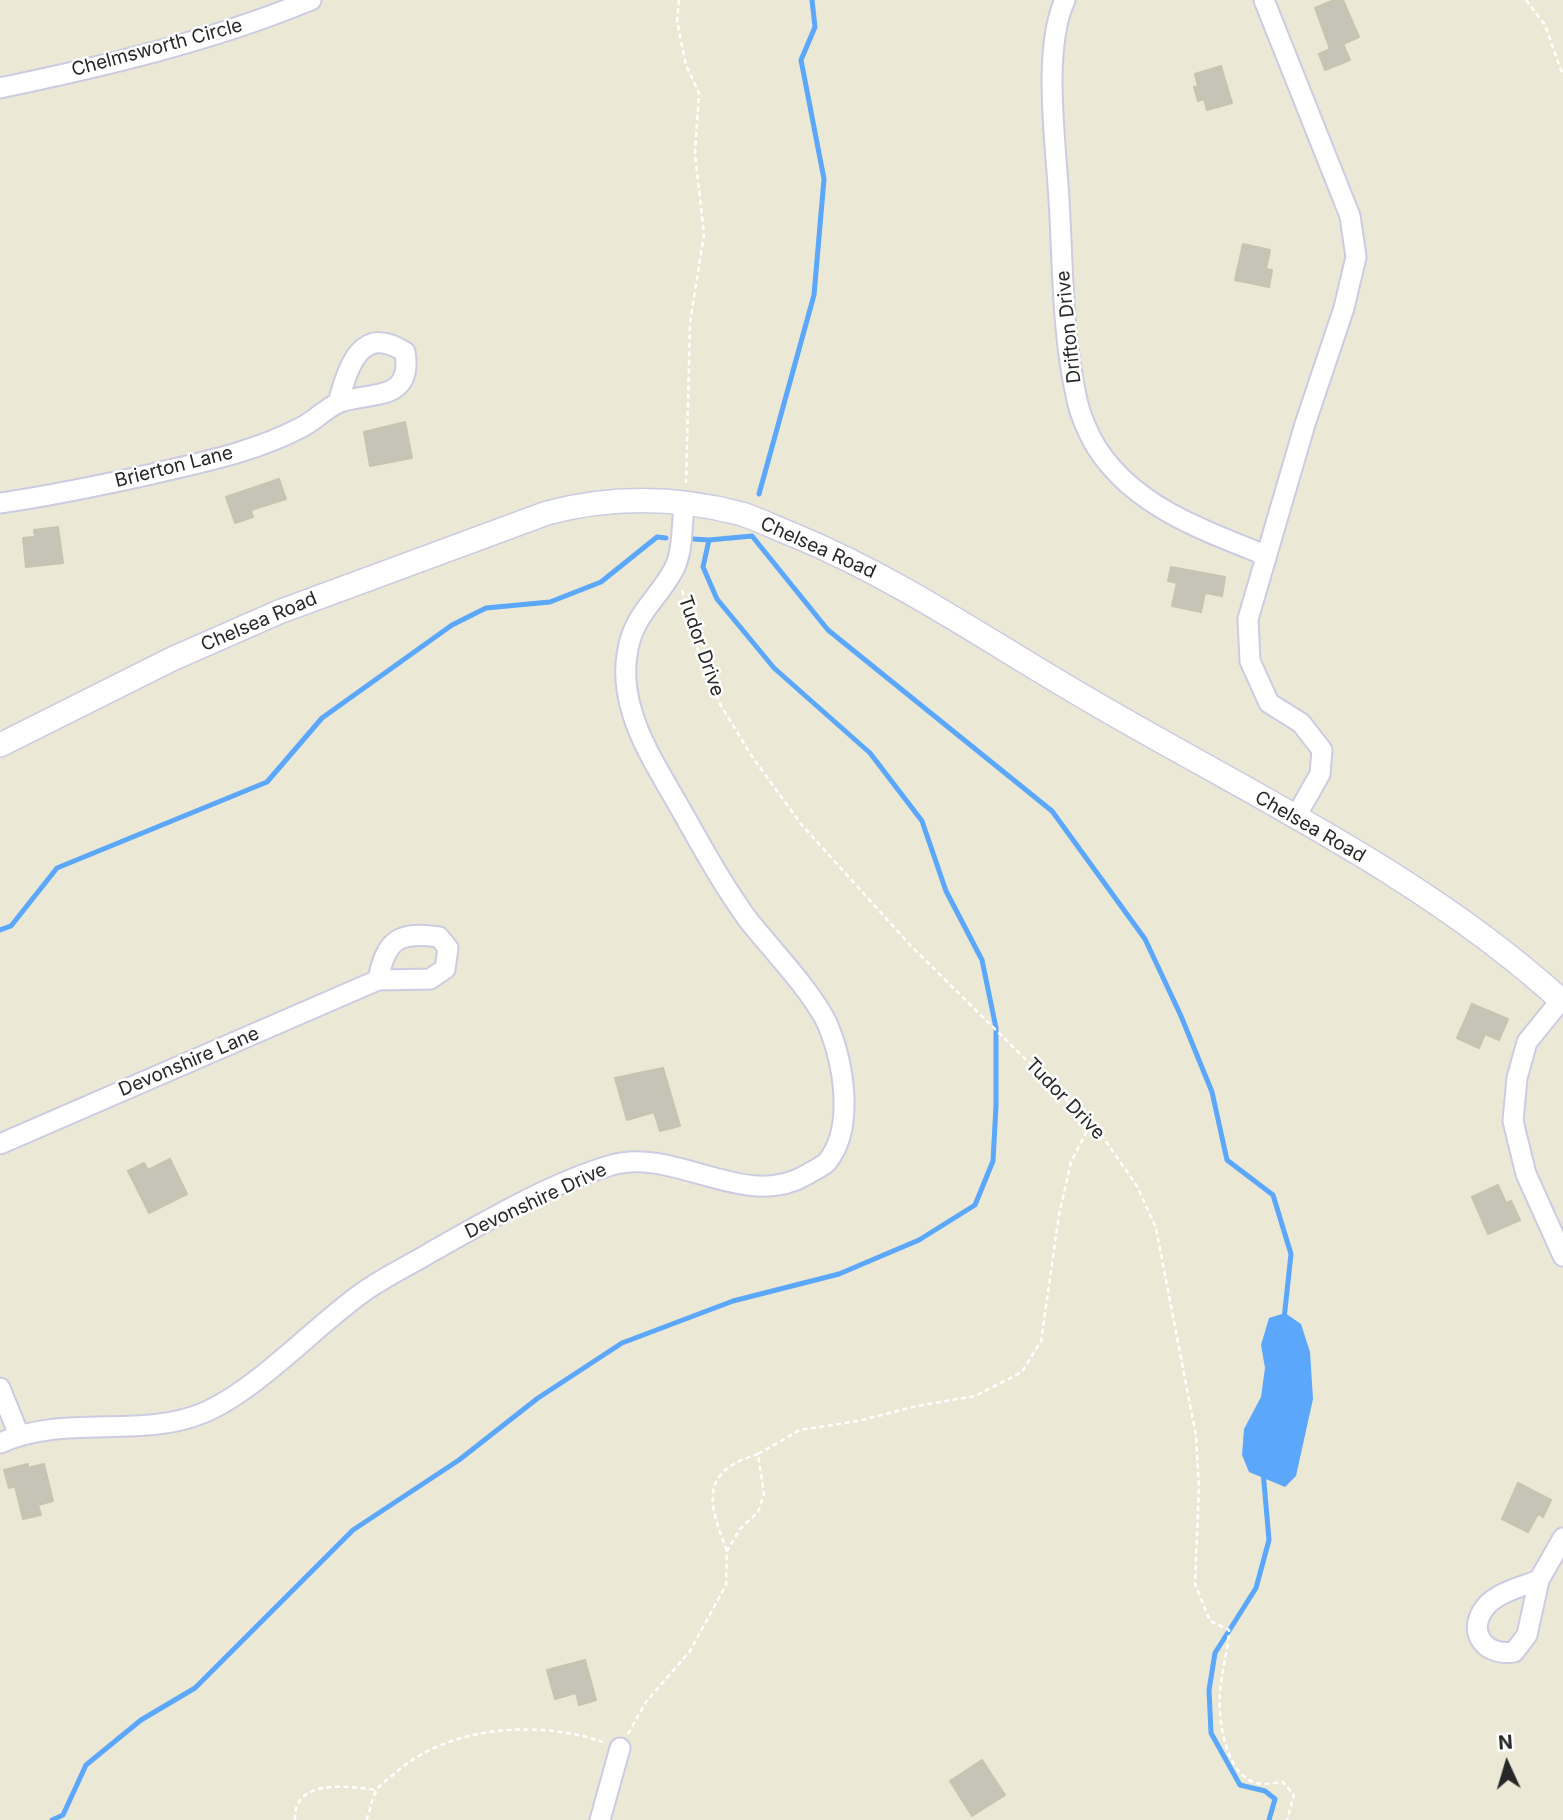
<!DOCTYPE html>
<html>
<head>
<meta charset="utf-8">
<style>
  body { margin:0 }
  #map { position:relative; width:1563px; height:1820px; overflow:hidden; background:#ece8d6; font-family:Inter,sans-serif }
  canvas { display:block }
  .north { position:absolute; left:1472px; top:1729px; width:70px; height:70px; -webkit-text-stroke:5px #fff; paint-order:stroke; rotate:356deg; font-size:19px; font-weight:700; line-height:28px; text-align:center; color:#272727 }
  .north::after { content:''; display:block; margin:auto; width:24px; height:32px; background:#272727; clip-path:polygon(50% 0,100% 100%,50% 72%,0 100%) }
</style>
</head>
<body>
<div id="map">
<canvas width="1563" height="1820"></canvas>
<div class="north">N</div>
</div>
<script>
const ctx = document.querySelector('canvas').getContext('2d');
ctx.lineJoin = 'round';
function paint(path, color) { ctx.fillStyle = color; ctx.fill(path, 'evenodd'); }
function strokePath(path, color, width, dash) { ctx.strokeStyle = color; ctx.lineWidth = width; ctx.lineCap = dash ? 'butt' : 'round'; ctx.setLineDash(dash || []); ctx.stroke(path); }
function drawText(font, color, halo, rows, align = 'center') {
  ctx.font = font + ' Inter,sans-serif'; ctx.lineWidth = 5; ctx.setLineDash([]); ctx.textBaseline = 'middle'; ctx.strokeStyle = halo; ctx.fillStyle = color; for (const [text, x, y, turn = 0] of rows) {
    ctx.save(); ctx.translate(x, y); ctx.rotate((+turn || 0) * Math.PI / 180); ctx.textAlign = isNaN(turn) ? turn : align; if (halo) ctx.strokeText(text, 0, 0); ctx.fillText(text, 0, 0); ctx.restore();
  }
}
const water = new Path2D(`
  M1285 1313 1301 1324 1310 1352 1313 1399 1296 1476 1285 1487 1249 1472 1242 1455 1244 1429 1261 1397 1265 1368 1261 1345 1269 1318Z`);
const stream = new Path2D(`
  M759 494 814 295 824 179 801 60 815 27 812 0
  M693 539 709 540
  M0 930 11 926 57 868 267 782 322 718 452 625 486 608 550 602 601 582 657 537 666 538
  M1263 1471 1269 1540 1256 1588 1215 1653 1209 1690 1211 1733 1240 1785 1265 1791 1275 1799 1269 1820
  M52 1820 63 1815 86 1765 141 1720 195 1688 353 1530 459 1460 538 1398 622 1343 733 1301 839 1274 919 1240 975 1205 993 1161 996 1106V1028L982 960 946 891 922 821 870 753 774 668 717 599 703 567 709 540 752 536 828 630 1052 811 1145 939 1181 1016 1212 1092 1227 1160 1273 1195 1291 1254 1284 1319`);
const building = new Path2D(`
  M1334 0H1343L1359 37 1343 44 1350 60 1325 70 1319 54 1330 49 1315 8Z
  M1221 66 1232 103 1207 110 1204 99 1198 101 1194 87 1198 86 1195 74Z
  M1243 244 1270 250 1266 269 1272 270 1269 287 1235 280Z
  M405 422 412 458 370 466 364 432Z
  M279 479 286 499 251 510 253 517 235 523 226 497Z
  M58 527 63 563 26 567 23 538 35 537 34 530Z
  M1171 567 1225 577 1222 596 1205 593 1201 612 1172 606 1177 583 1168 581Z
  M1472 1004 1508 1019 1499 1040 1485 1034 1479 1048 1457 1038Z
  M663 1068 680 1126 660 1131 654 1112 627 1120 615 1078Z
  M170 1159 187 1194 149 1213 128 1171 144 1163 148 1170Z
  M1498 1185 1506 1203 1511 1201 1520 1220 1488 1234 1472 1197Z
  M28 1464V1468L44 1464 53 1501 38 1505 41 1515 23 1519 15 1486 9 1488 4 1470Z
  M1518 1483 1551 1500 1543 1517 1538 1514 1528 1532 1502 1519Z
  M585 1660 596 1700 579 1705 576 1693 555 1699 547 1670Z
  M982 1760 1005 1795 972 1816 950 1781Z`);
const path = new Path2D(`
  M679 0 677 21 686 65 699 93 695 154 704 234 690 323 686 483
  M1526 0 1545 25 1563 76
  M682 590 698 650 720 704 753 758 801 824 911 946 1100 1133 1137 1186 1156 1228 1196 1436 1199 1488 1195 1584 1210 1621 1229 1630C1228 1652 1221 1672 1220 1694 1218 1721 1226 1781 1262 1784 1268 1785 1277 1782 1283 1782L1294 1795 1287 1820
  M727 1551C708 1502 699 1472 758 1454
  M628 1734 646 1702 690 1651 726 1585 727 1551 740 1529 758 1512 764 1494 758 1454 800 1430 858 1421 917 1406 975 1396 1022 1372 1041 1341 1059 1215 1071 1162 1090 1125
  M295 1820C293 1778 348 1786 376 1790
  M366 1820C371 1811 371 1798 377 1790 380 1784 388 1779 393 1775 446 1726 536 1719 603 1742`);
const minor = new Path2D(`
  M1065 0C1042 50 1056 144 1059 200 1063 265 1062 332 1076 395 1079 413 1090 439 1101 454 1139 508 1205 531 1265 555
  M1264 0 1350 216 1356 257 1344 308 1305 424 1248 619 1250 661 1269 703 1301 723 1322 750 1320 774 1295 818
  M0 88C105 66 212 41 311 0
  M0 503C51 496 102 485 152 474 203 462 254 452 300 428 313 422 323 411 336 404 363 390 414 406 405 352 360 323 348 368 338 403
  M1561 1000 1527 1042 1517 1078 1513 1121 1526 1174 1563 1256
  M0 1144 378 980 430 979 445 969 448 948 439 937C398 931 386 940 378 980
  M0 1388 19 1435
  M0 1443C64 1414 141 1439 203 1413 256 1391 314 1327 362 1293 384 1277 410 1265 433 1251 486 1221 553 1182 612 1165 675 1147 745 1211 806 1175 812 1171 822 1167 827 1162 856 1127 843 1056 825 1019 807 986 773 951 749 921 721 883 699 841 676 801 660 773 641 743 632 712 626 692 624 674 627 655 632 615 657 601 674 569 683 552 682 523 684 504
  M1539 1580C1523 1586 1500 1592 1488 1604 1465 1628 1482 1657 1514 1652L1527 1635 1539 1580 1563 1538
  M600 1820 620 1748`);
const tertiary = new Path2D(`
  M0 745 172 659 279 612 547 513C611 496 678 497 742 514 760 520 778 529 796 536 897 578 985 639 1079 694 1241 790 1424 874 1563 1002`);
const streetNames = [
  ["Chelmsworth Circle",157,48,-15],
  ["Drifton Drive",1069,327,-96],
  ["Brierton Lane",174,467,-14],
  ["Chelsea Road",818,548,24],
  ["Chelsea Road",259,622,-23],
  ["Tudor Drive",701,646,71],
  ["Chelsea Road",1310,827,30],
  ["Devonshire Lane",189,1062,-23],
  ["Tudor Drive",1065,1099,46],
  ["Devonshire Drive",536,1201,-25]
];
paint(water, '#5ba7fb');
strokePath(stream, '#5ba7fb', 5);
paint(building, '#c6c4b6');
strokePath(building, '#c7c4b0', 2);
strokePath(minor, '#cdcbe2', 23);
strokePath(tertiary, '#cdcbe2', 26);
strokePath(path, '#fff', 2.5, [5, 3.5]);
strokePath(minor, '#fff', 19);
strokePath(tertiary, '#fff', 23);
drawText('19px', '#272727', '#fff', streetNames);
</script>
</body>
</html>
